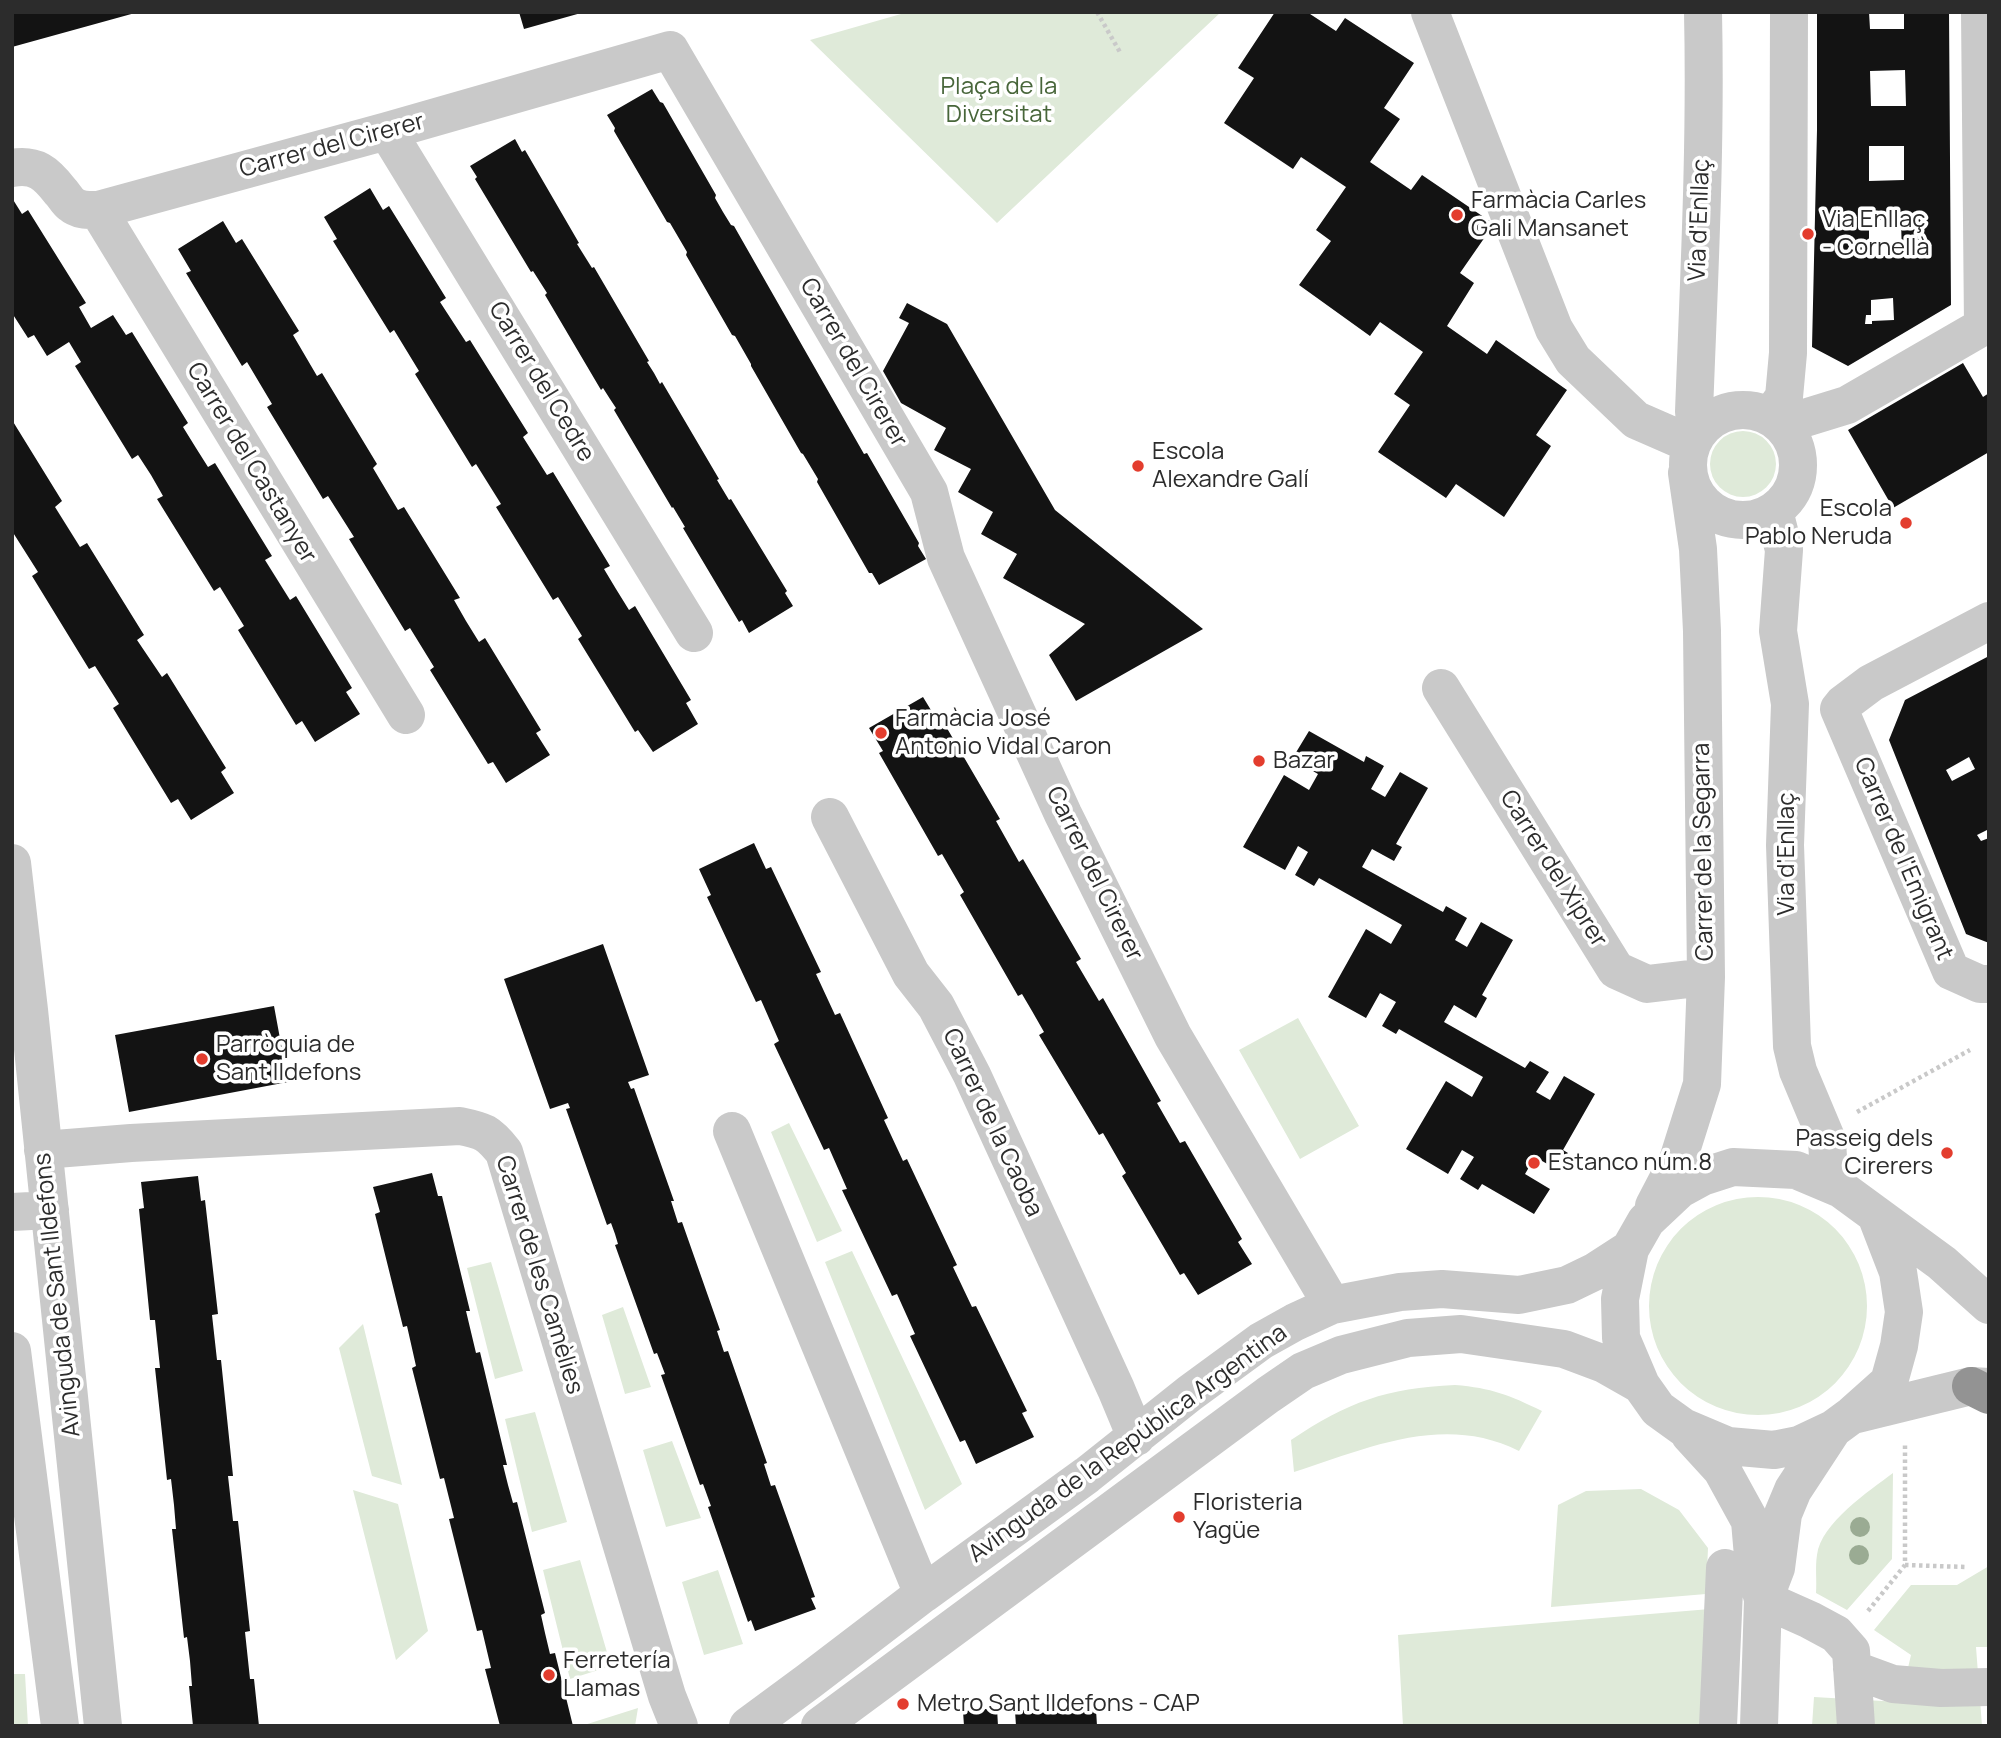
<!DOCTYPE html>
<html>
<head>
<meta charset="utf-8">
<style>
  body { margin:0 }
  #map { position:relative; width:2001px; height:1738px; overflow:hidden; background:#fff; font-family:Manrope,sans-serif }
  canvas { display:block }
  .frame { position:absolute; inset:0; border:14px solid #2c2c2c; pointer-events:none }
</style>
</head>
<body>
<div id="map">
<canvas width="2001" height="1738"></canvas>
<div class="frame"></div>
</div>
<script>
const ctx = document.querySelector('canvas').getContext('2d');
ctx.lineJoin = 'round';
function paint(path, color) { ctx.fillStyle = color; ctx.fill(path, 'evenodd'); }
function strokePath(path, color, width, dash) { ctx.strokeStyle = color; ctx.lineWidth = width; ctx.lineCap = dash ? 'butt' : 'round'; ctx.setLineDash(dash || []); ctx.stroke(path); }
function drawText(font, color, halo, rows, align = 'center') {
  ctx.font = font + ' Manrope,sans-serif'; ctx.lineWidth = 7; ctx.setLineDash([]); ctx.textBaseline = 'middle'; ctx.strokeStyle = halo; ctx.fillStyle = color; for (const [text, x, y, turn = 0] of rows) {
    ctx.save(); ctx.translate(x, y); ctx.rotate((+turn || 0) * Math.PI / 180); ctx.textAlign = isNaN(turn) ? turn : align; if (halo) ctx.strokeText(text, 0, 0); ctx.fillText(text, 0, 0); ctx.restore();
  }
}
const green = new Path2D(`
  M908 12H1221L997 223 810 40Z
  M1710 464a33 33 0 1 1 66 0a33 33 0 1 1-66 0Z
  M1298 1018 1359 1126 1300 1159 1239 1050Z
  M789 1123 842 1231 817 1242 771 1132Z
  M1649 1306a109 109 0 1 1 218 0a109 109 0 1 1-218 0Z
  M852 1251 962 1484 925 1510 825 1262Z
  M491 1262 523 1371 495 1379 467 1268Z
  M623 1307 651 1387 625 1394 602 1315Z
  M363 1324 402 1485 372 1476 339 1348Z
  M1455 1385C1492 1388 1509 1395 1542 1411L1519 1451C1444 1413 1368 1448 1294 1472L1291 1440C1348 1402 1386 1388 1455 1385Z
  M535 1412 567 1522 532 1532 505 1419Z
  M672 1441 701 1518 666 1527 643 1450Z
  M1893 1473 1892 1559 1847 1610 1816 1593C1817 1581 1815 1567 1817 1555 1821 1523 1869 1491 1893 1473Z
  M1641 1489 1679 1510 1708 1548 1706 1594 1551 1607 1558 1505 1586 1491Z
  M353 1490 398 1504 428 1631 396 1660Z
  M580 1560 611 1666 570 1679 543 1570Z
  M1989 1566V1647H1976L1982 1726H1812L1814 1697 1900 1702 1911 1655 1874 1630 1911 1585H1957Z
  M718 1570 743 1644 704 1655 682 1582Z
  M1710 1609 1703 1726H1403L1398 1635Z
  M12 1674H25L28 1726H12Z
  M638 1708 635 1726H581Z`);
const building = new Path2D(`
  M12 12H135V13L12 47Z
  M519 12H581V13L524 29Z
  M1275 12H1307L1336 31 1345 18 1414 63 1384 108 1400 119 1370 162 1411 190 1422 175 1494 224 1460 273 1474 283 1447 326 1487 354 1496 340 1567 390 1536 435 1551 446 1504 517 1456 484 1446 498 1378 452 1410 405 1394 394 1423 352 1380 322 1370 336 1299 285 1331 241 1316 230 1346 187 1301 157 1293 169 1224 123 1254 78 1238 68Z
  M1817 12H1869L1870 29H1904V12H1949L1951 305 1848 366 1812 347 1817 130ZM1905 70 1906 106H1871L1870 71ZM1869 146H1904V180L1869 181ZM1869 220H1901L1902 256H1869ZM1893 298 1894 320 1872 321V324H1865L1866 315H1871V300Z
  M652 89 660 102 663 103 716 195 715 198 723 212 731 225 734 226 864 454 867 453 919 543 918 546 926 559 879 585 872 573H869L817 482 818 479 803 454 801 453 751 366V364L735 336 732 335 686 255 687 252 670 223 667 222 614 131 615 128 607 115Z
  M515 139 522 152 525 150 579 243 577 244 592 268 594 267 649 361 647 362 654 373 660 384 662 382 719 479 717 480 729 500 731 499 787 591 785 593 793 606 749 633 742 620 739 622 683 528 685 527 673 507 672 508 614 410 616 408 610 399 603 388 601 390 545 295 547 293 533 271 531 272 475 179 477 177 470 166Z
  M370 188 383 210 389 206 446 298 440 302 466 342 470 340 528 433 523 437 547 475 553 472 610 566 604 569 616 589 629 610 635 606 691 700 686 703 698 724 653 752 638 730 635 732 578 639 582 636 558 597 553 600 496 507 501 504 476 464 472 467 415 374 419 371 394 330 390 333 333 241 337 239 324 217Z
  M12 198 22 214 28 210 86 303 79 307 91 328 113 315 126 335 132 332 188 423 183 427 196 448 208 467 215 463 272 556 265 560 290 600 296 596 352 688 346 692 360 714 315 742 302 721 296 725 238 630 244 626 220 587 214 591 157 499 163 496 151 475 138 455 132 459 75 366 81 362 69 342 47 356 34 335 28 338 12 313Z
  M223 221 236 243 242 239 299 331 293 335 317 376 322 373 377 464 373 468 398 510 404 507 460 598 454 600 466 621 479 642 485 638 541 730 536 733 550 755 506 783 493 762 488 764 430 670 434 667 410 628 405 631 349 539 354 537 328 496 323 499 267 407 272 404 247 362 242 366 186 273 191 271 178 249Z
  M907 303 947 324 1055 510 1203 629 1076 701 1049 655 1085 624 1003 578 1017 554 981 534 993 512 958 492 971 469 934 450 946 428 901 403 883 371 909 323 899 318Z
  M1963 363 1983 397 1989 393V452L1893 508 1848 430Z
  M12 420 62 501 55 507 80 547 87 543 144 635 137 640 162 677 167 673 226 768 221 772 234 793 191 820 178 799 171 803 113 708 119 704 95 666 89 669 32 576 38 572 12 531Z
  M1989 656V829L1977 835 1981 841 1989 838V943L1966 934 1889 740 1905 700ZM1969 757 1975 769 1952 781 1946 770Z
  M923 697 937 720 941 718 1000 819 996 821 1019 862 1023 859 1081 959 1076 962 1099 1001 1103 998 1161 1101 1157 1103 1180 1143 1185 1141 1242 1239 1238 1242 1252 1264 1198 1295 1184 1273 1180 1275 1122 1176 1126 1173 1103 1133 1099 1135 1039 1035 1044 1032 1032 1011 1022 994 1018 996 960 895 964 892 942 854 938 856 879 753 883 751 869 728Z
  M1309 731 1364 762 1366 756 1384 766 1371 789 1385 797 1400 772 1428 788 1396 844 1402 847 1394 861 1372 849 1362 867 1443 912 1446 906 1467 918 1455 940 1467 947 1481 922 1513 940 1482 995 1487 998 1476 1018 1454 1005 1444 1022 1525 1068 1530 1061 1549 1072 1536 1092 1550 1100 1564 1076 1595 1094 1563 1150 1568 1153 1558 1170 1535 1157 1525 1174 1550 1189 1534 1214 1482 1184 1478 1190 1460 1179 1474 1157 1462 1150 1448 1174 1406 1149 1446 1081 1472 1097 1483 1077 1399 1029 1396 1034 1382 1026 1396 1002 1380 993 1366 1018 1328 997 1366 929 1391 944 1402 925 1319 878 1314 886 1295 875 1308 852 1298 846 1285 870 1243 847 1284 775 1309 790 1318 774 1292 759Z
  M754 843 766 869 771 867 821 972 816 974 835 1015 840 1013 888 1118 884 1120 903 1161 907 1159 957 1265 953 1267 972 1307 976 1306 1027 1411 1022 1413 1034 1437 976 1464 965 1440 960 1442 910 1336 915 1334 897 1294 892 1296 842 1190 847 1189 829 1148 824 1150 774 1044 779 1041 761 1000 756 1002 707 897 711 895 699 869Z
  M603 944 649 1075 628 1082 631 1089 634 1088 674 1201H671L678 1223 682 1222 720 1330 717 1331 724 1352 728 1351 767 1463 764 1464 771 1486 775 1485 815 1597 811 1598 816 1609 755 1631 751 1620 748 1622 708 1507 711 1506 703 1484 700 1485 661 1375 665 1374 657 1353 654 1354 615 1245 618 1244 615 1234 611 1223 607 1225 566 1109 570 1108 568 1103 550 1109 504 979Z
  M274 1006 288 1082 129 1112 115 1035Z
  M432 1173 438 1196H442L470 1311H466L476 1353 480 1352 507 1465H503L508 1485 513 1503 517 1502 545 1613 541 1615 545 1633 550 1654 555 1653 573 1726H500L485 1669 491 1668 482 1630 477 1631 449 1519 454 1518 444 1478 440 1479 412 1368 416 1366 407 1326 403 1327 375 1214 380 1212 373 1187Z
  M198 1176 201 1201 205 1200 218 1314 212 1315 217 1360H221L233 1476H228L233 1521H238L250 1631 245 1632 250 1679H254L259 1726H193L189 1686H192L190 1661 187 1637 184 1638 172 1529H176L174 1505 171 1479 167 1480 155 1368H160L155 1320H150L139 1209 144 1208 141 1182Z
  M997 1708 998 1726H964L963 1711Z
  M1037 1709V1713L1096 1709 1097 1726H1016L1015 1711Z`);
const path = new Path2D(`
  M1097 12 1121 54
  M1857 1112 1970 1050
  M1905 1565 1966 1567
  M1868 1611 1905 1565V1443`);
const minor = new Path2D(`
  M1430 12 1554 329 1573 360 1636 420 1691 444
  M1703 12C1706 146 1699 279 1694 412L1705 423
  M1980 12 1983 326
  M387 131 694 633
  M12 168C36 164 46 173 60 191 64 195 67 201 71 204 79 211 89 210 98 210L387 131 670 50 929 492 946 558 1063 814 1173 1036 1332 1305
  M98 210 406 715
  M1688 465a55 55 0 1 1 110 0a55 55 0 1 1-110 0Z
  M1770 417 1784 397 1788 353 1789 12
  M1782 425 1847 405 1989 323
  M1774 511 1784 550 1778 631 1790 704 1785 845 1792 1046 1798 1071 1827 1140 1829 1175 1841 1189
  M1441 688 1616 970 1647 984 1706 977
  M1839 709 1951 971 1980 984H1989
  M1839 709 1843 704 1871 683 1989 621
  M830 817 911 974 936 1006 972 1075 1116 1389 1136 1437
  M12 863 29 1010 103 1726
  M732 1131 923 1594
  M43 1150 131 1143 460 1126C484 1131 488 1132 504 1152L667 1696 679 1726
  M1654 1206 1678 1160 1702 1084 1706 977 1702 631 1698 549 1687 473
  M12 1212 50 1210
  M1876 1215 1898 1272 1904 1312 1899 1346 1889 1382 1852 1415 1833 1429 1799 1445 1774 1450 1728 1446 1683 1427 1658 1409 1641 1385 1621 1338 1620 1299 1630 1249 1646 1221 1680 1189 1702 1177 1733 1167 1796 1170 1841 1189 1942 1263 1989 1305
  M12 1351 60 1726
  M1857 1414 1971 1386 1989 1387
  M1690 1435 1722 1470 1750 1521 1754 1568 1763 1599 1759 1726
  M1766 1594 1776 1568 1783 1514 1793 1490 1833 1429
  M1763 1599 1810 1620 1836 1634 1851 1651 1856 1726
  M1852 1669 1893 1684 1941 1688 1989 1687
  M748 1726 809 1681 923 1594 1087 1475 1190 1393 1261 1341 1295 1322 1332 1305 1400 1292 1442 1289 1519 1295 1567 1285 1596 1271 1630 1249
  M820 1726 1268 1395 1303 1371 1341 1355 1408 1338 1461 1334 1564 1349 1604 1364 1641 1385
  M1718 1726 1725 1568`);
const highway = new Path2D(`
  M1971 1386 1989 1395`);
const trees = [
  [1860,1527],
  [1859,1555]
];
const markers = [
  [1457,215,7,"#e33d2e"],
  [1808,234,7,"#e33d2e"],
  [1138,466,7,"#e33d2e"],
  [1906,523,7,"#e33d2e"],
  [881,733,7,"#e33d2e"],
  [1259,761,7,"#e33d2e"],
  [202,1059,7,"#e33d2e"],
  [1947,1153,7,"#e33d2e"],
  [1534,1163,7,"#e33d2e"],
  [1179,1517,7,"#e33d2e"],
  [549,1675,7,"#e33d2e"],
  [903,1704,7,"#e33d2e"]
];
const parkNames = [
  ["Plaça de la",999,87],
  ["Diversitat",999,115]
];
const streetNames = [
  ["Carrer del Cirerer",332,146,-15],
  ["Via d'Enllaç",1700,220,-88],
  ["Carrer del Cirerer",853,363,60],
  ["Carrer del Cedre",541,382,59],
  ["Carrer del Castanyer",251,463,59],
  ["Carrer de la Segarra",1704,852,-91],
  ["Via d'Enllaç",1787,854,-90],
  ["Carrer de l'Emigrant",1903,859,67],
  ["Carrer del Xiprer",1553,869,58],
  ["Carrer del Cirerer",1094,874,64],
  ["Carrer de la Caoba",992,1123,65],
  ["Carrer de les Camèlies",539,1275,73],
  ["Avinguda de Sant Ildefons",58,1295,-96],
  ["Avinguda de la República Argentina",1128,1444,-36]
];
const poiNames = [
  ["Farmàcia Carles",1471,201],
  ["Gali Mansanet",1471,229],
  ["Via Enllaç",1822,220],
  ["- Cornellà",1822,248],
  ["Escola",1152,452],
  ["Alexandre Galí",1152,480],
  ["Escola",1892,509,"right"],
  ["Pablo Neruda",1892,537,"right"],
  ["Farmàcia José",895,719],
  ["Antonio Vidal Caron",895,747],
  ["Bazar",1273,761],
  ["Parròquia de",216,1045],
  ["Sant Ildefons",216,1073],
  ["Passeig dels",1933,1139,"right"],
  ["Cirerers",1933,1167,"right"],
  ["Estanco núm.8",1548,1163],
  ["Floristeria",1193,1503],
  ["Yagüe",1193,1531],
  ["Ferretería",563,1661],
  ["Llamas",563,1689],
  ["Metro Sant Ildefons - CAP",917,1704]
];
paint(green, '#dfead9');
paint(building, '#131313');
strokePath(path, '#c9c9c9', 4.5, [3.5, 3.5]);
strokePath(minor, '#c9c9c9', 38);
strokePath(highway, '#939393', 38);
ctx.fillStyle = '#9aab93';
for (const [x, y] of trees) { ctx.beginPath(); ctx.arc(x, y, 10, 0, 2 * Math.PI); ctx.fill(); }
for (const [x, y, r, color] of markers) { const dot = new Path2D(); dot.arc(x, y, r, 0, 2 * Math.PI); ctx.fillStyle = color; ctx.fill(dot); strokePath(dot, '#fff', 2.5); }
drawText('24px', '#48663a', '#fff', parkNames);
drawText('24px', '#2c2c2c', '#fff', streetNames);
drawText('24px', '#2c2c2c', '#fff', poiNames, 'left');
</script>
</body>
</html>
